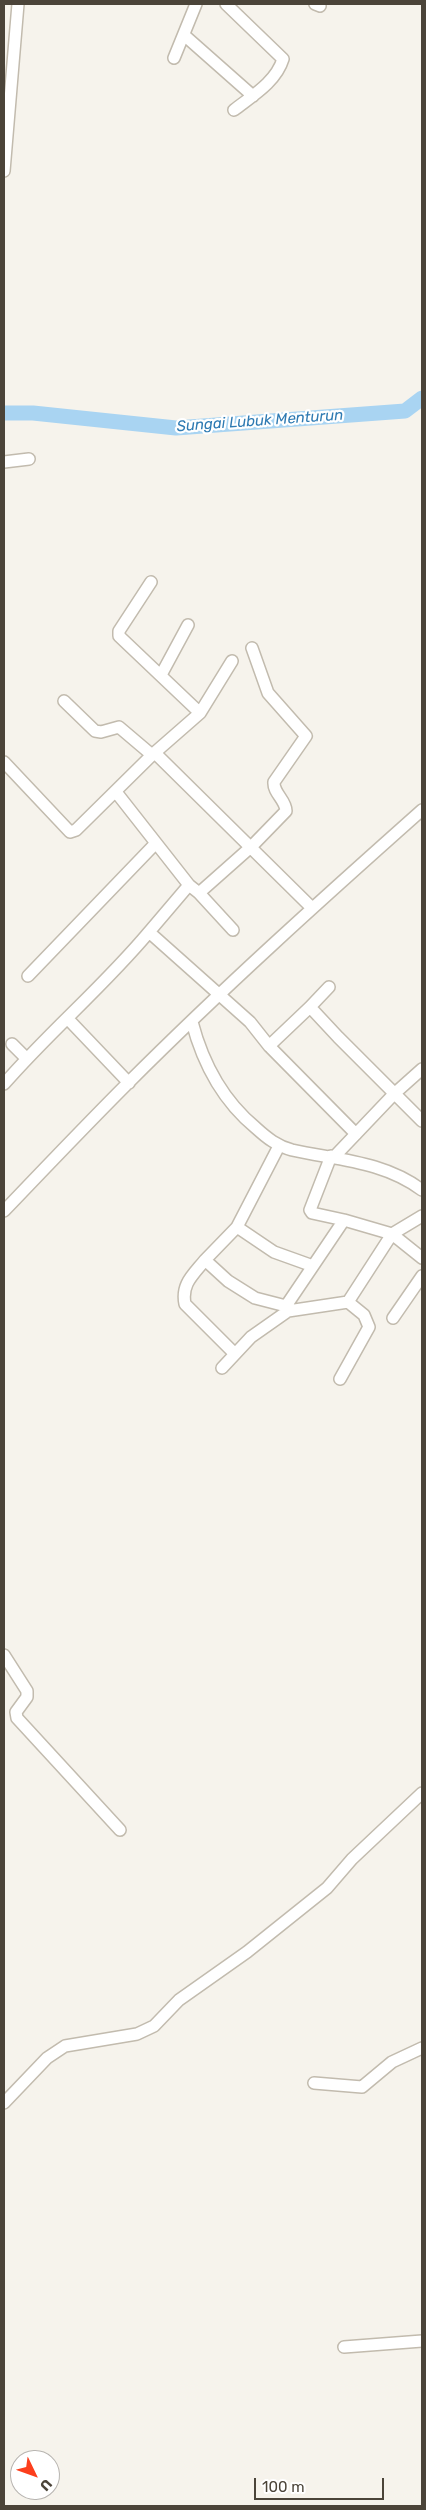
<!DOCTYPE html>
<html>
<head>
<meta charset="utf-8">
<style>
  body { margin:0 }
  #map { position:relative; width:426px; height:2510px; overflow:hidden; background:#f6f3ec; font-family:Rubik,sans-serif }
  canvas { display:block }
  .frame { position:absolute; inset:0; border:5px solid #4b4439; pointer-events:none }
  .north { position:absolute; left:10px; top:2450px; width:50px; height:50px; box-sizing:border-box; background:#fff; border:1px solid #b7b4b0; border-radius:50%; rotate:132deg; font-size:14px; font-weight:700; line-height:20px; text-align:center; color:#4b4439 }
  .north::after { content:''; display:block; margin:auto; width:18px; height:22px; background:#fc3f1d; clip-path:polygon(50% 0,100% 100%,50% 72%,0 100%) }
  .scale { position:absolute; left:254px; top:2478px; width:130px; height:22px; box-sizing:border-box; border:2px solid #4b4439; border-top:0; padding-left:6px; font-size:15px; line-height:18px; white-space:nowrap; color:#4b4439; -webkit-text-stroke:4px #fff; paint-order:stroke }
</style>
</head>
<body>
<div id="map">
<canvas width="426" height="2510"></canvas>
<div class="frame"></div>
<div class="north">U</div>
<div class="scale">100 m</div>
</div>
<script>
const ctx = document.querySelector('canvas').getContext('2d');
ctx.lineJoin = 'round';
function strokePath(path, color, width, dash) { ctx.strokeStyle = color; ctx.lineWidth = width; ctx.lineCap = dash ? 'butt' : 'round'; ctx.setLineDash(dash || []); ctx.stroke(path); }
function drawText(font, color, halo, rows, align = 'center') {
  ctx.font = font + ' Rubik,sans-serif'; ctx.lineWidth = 4.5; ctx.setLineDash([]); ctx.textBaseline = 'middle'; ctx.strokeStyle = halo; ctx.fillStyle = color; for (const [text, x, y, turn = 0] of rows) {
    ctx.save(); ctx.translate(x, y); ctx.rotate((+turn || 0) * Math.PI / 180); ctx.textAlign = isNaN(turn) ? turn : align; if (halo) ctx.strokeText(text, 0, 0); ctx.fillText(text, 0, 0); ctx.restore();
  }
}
const river = new Path2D(`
  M4 413H33L176 428 405 411 422 398`);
const minor = new Path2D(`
  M226 4 283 59C276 82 252 96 234 110
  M315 4 320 6
  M184 35 253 96
  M174 58 196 4
  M4 171 18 4
  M4 462 29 459
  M151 582 119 631V636L200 713
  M252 648 268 693 306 736 274 782C273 793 286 800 286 811L252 846 199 893 189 885 149 932 250 1022 269 1046
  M161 675 188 625
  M155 753 312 908
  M152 755 200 713 232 661
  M4 762 70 832 76 830 152 755 119 727 101 732 95 731 64 701
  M116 792 189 885
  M199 893 233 930
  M28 976 156 843
  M310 1007 329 987
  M68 1019 129 1083
  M192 1022C203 1064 222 1100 256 1128 267 1138 277 1146 292 1150 337 1160 383 1161 422 1190
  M12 1044 26 1058
  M4 1084C50 1031 104 986 149 932
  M356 1134 269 1046 310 1007 338 1037 422 1121
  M279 1146 237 1227 274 1252 313 1266 344 1220 392 1234 422 1258
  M331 1156 310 1210 312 1213 344 1220
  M334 1157 394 1094 422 1069
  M4 1211C45 1168 86 1125 128 1083 223 988 322 899 422 810
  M237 1227 205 1260 228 1281 255 1298 286 1306
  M205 1260C193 1275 181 1284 185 1304L235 1354
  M288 1311 286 1306 313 1266
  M393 1318 422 1276
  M222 1368 251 1337 288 1311 348 1302 392 1234 422 1216
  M340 1379 369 1327 364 1315 348 1302
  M4 1655 27 1691V1697L16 1712 17 1718 120 1830
  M314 2083 362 2087 392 2062 422 2048
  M4 2103 47 2058 65 2046 137 2034 154 2026 179 2000 247 1952 327 1888 352 1859 422 1793
  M344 2347 422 2341`);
const waterNames = [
  ["Sungai Lubuk Menturun",260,421,-4]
];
strokePath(river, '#a9d4f2', 15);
strokePath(minor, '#c2bbae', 14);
strokePath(minor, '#fff', 11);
drawText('italic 15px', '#2e7ab2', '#fff', waterNames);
</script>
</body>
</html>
